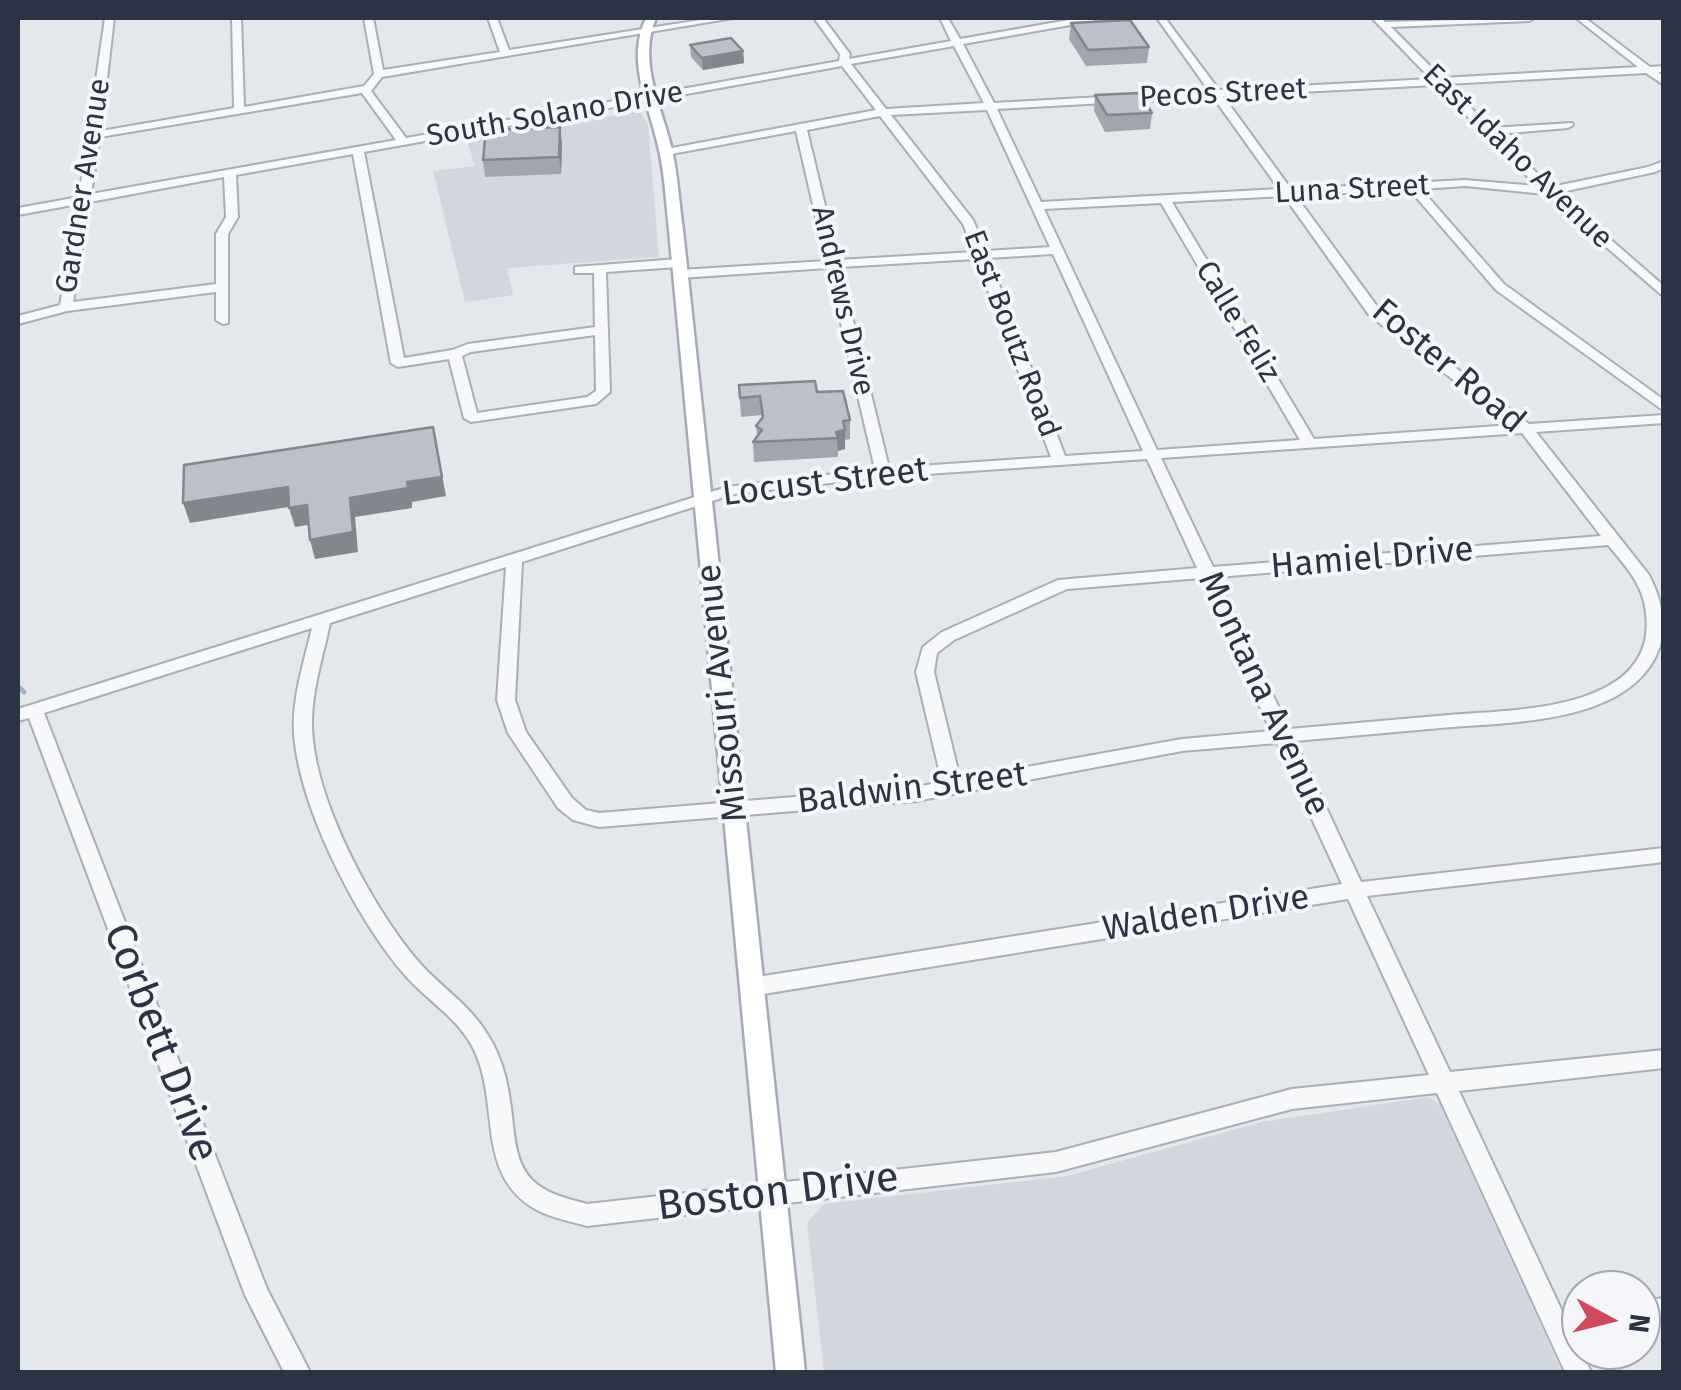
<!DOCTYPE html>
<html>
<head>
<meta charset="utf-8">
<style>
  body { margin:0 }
  #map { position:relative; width:1681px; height:1390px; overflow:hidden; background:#e4e7ec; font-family:"Fira Sans",sans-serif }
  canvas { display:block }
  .frame { position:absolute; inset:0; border:20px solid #2b3445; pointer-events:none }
  .north { position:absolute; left:1561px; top:1270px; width:100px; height:100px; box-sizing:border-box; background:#f4f6f9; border:2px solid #a4a8b1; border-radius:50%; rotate:97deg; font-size:28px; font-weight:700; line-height:40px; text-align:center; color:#2b3445 }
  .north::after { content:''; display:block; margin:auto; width:35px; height:45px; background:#d1495b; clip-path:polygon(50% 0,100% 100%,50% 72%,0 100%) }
</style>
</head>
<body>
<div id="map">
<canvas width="1681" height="1390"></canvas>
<div class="frame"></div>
<div class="north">N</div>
</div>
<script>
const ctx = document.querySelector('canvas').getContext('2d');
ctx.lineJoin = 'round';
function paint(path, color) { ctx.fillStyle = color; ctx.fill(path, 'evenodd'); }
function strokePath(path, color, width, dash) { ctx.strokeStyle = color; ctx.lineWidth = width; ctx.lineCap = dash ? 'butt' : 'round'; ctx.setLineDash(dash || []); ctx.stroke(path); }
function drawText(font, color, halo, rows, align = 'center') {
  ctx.font = font + ' "Fira Sans",sans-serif'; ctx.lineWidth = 8; ctx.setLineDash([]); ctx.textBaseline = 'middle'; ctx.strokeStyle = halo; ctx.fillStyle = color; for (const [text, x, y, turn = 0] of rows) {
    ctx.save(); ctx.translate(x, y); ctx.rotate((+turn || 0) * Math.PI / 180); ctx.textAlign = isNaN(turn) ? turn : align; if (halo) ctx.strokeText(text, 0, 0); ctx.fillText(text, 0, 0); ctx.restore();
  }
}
const built = new Path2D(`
  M640 111 648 125 659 257 507 268 513 295 465 302 433 171 475 166 467 140Z
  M1428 1097 1440 1105 1562 1372H824L807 1223 824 1204 1067 1176 1262 1122Z`);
const stream = new Path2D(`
  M18 686 24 692`);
const minor = new Path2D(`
  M105 18H114L101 131 234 108 232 18H241L244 107 364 86 374 74 364 18H373L383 70 500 52 488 18H497L509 50 713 18H733L382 77 371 91 406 138 839 61 840 54 814 18H823L850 54 849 59 951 41 940 18H948L960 39 1080 18H1097L1093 21 963 44 994 103 1209 91 1157 18H1165L1219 90 1431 79 1372 18H1381L1385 22 1534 18 1529 21 1391 27 1442 78 1638 67 1576 18H1585L1650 67 1664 66V72H1658L1664 77V85L1646 73 1447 84 1491 128 1572 123 1573 125 1568 128 1497 134 1551 187 1648 167 1664 161V168L1655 172 1557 193 1664 286V297L1545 194 1465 186 1421 189 1504 284 1664 400V411L1496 290 1409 189 1296 196 1379 309 1529 424 1664 415V423L1536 432 1649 575C1662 600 1669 630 1656 656 1622 725 1506 722 1440 728 1392 732 1343 737 1295 741L1361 882 1664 848V862L1367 896 1450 1072 1664 1050V1068L1459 1091 1562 1311 1581 1308V1332L1573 1333 1591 1372H1565L1437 1093 1292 1109 1056 1172 587 1226C573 1222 557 1219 543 1213 471 1179 503 1103 472 1046 456 1016 425 999 404 974 356 918 299 807 294 733 292 698 304 662 312 628L44 713 267 1289 310 1372H284L245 1295 29 718 18 721V709L727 487 875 469 828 268 680 278 674 274 680 270 826 261 796 131 666 155 660 152 666 149 876 110 842 66 364 152 404 358 452 350 468 344 595 327 594 273H575V267L678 259 684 263 678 267 606 272 610 392 596 404 471 422 464 418 449 359 398 367 391 363 353 154 236 175 238 217 228 234V323L223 324 216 320V292L67 311 18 324V316L60 305 78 204 18 215V208L79 197ZM954 46 984 103 886 109 851 64ZM1436 85 1537 186 1465 180 1291 189 1223 96ZM362 93 396 140 91 194 100 137ZM1213 97 1279 189 1041 202 997 109ZM987 110 1050 247 986 251 973 220 891 115ZM880 116 963 224 974 252 838 260 807 130ZM224 177 226 217 216 234V284L73 302 90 202ZM1284 196 1369 315 1512 425 1314 439 1172 202ZM1161 203 1300 440 1157 450 1044 209ZM1053 254 1143 451 1065 456 989 258ZM976 259 1051 457 889 468 840 267ZM595 335 596 391 587 397 477 413 462 356 471 352ZM1522 433 1601 536 1213 567 1161 458ZM1147 459 1197 568 1058 580 942 632 923 647 916 672 942 782 916 787 599 813 586 810 572 798 526 732 515 700 522 562 734 494 883 477ZM1608 545C1618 557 1629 569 1636 582 1646 599 1649 622 1645 641 1628 712 1506 710 1449 715 1396 720 1342 724 1289 729L1217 577ZM506 567 497 700 508 733 558 808 573 820 599 827 916 801 1182 751 1277 743 1342 884 751 978 744 981 741 987 744 993 751 996 1348 899 1429 1075 1292 1089 1056 1152 587 1204C570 1199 553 1196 538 1185 512 1166 515 1130 510 1101 507 1079 501 1056 489 1037 471 1005 440 987 417 960 371 905 314 799 312 727 311 692 323 657 330 623ZM1201 578 1271 731 1182 739 960 779 934 672 937 653 954 640 1067 589Z
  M1664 1298V1322L1641 1325V1301Z`);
const major = new Path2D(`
  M646 18H656C637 62 662 107 672 150 678 176 679 204 683 230L805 1372H776L669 230C666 204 665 176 659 150 650 106 625 62 646 18Z`);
const wall = new Path2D(`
  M1071 23 1149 47 1147 63 1086 66 1069 39Z
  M690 45 743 51 744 63 703 70 691 57Z
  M1095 95 1152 113 1150 129 1105 132 1094 111Z
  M562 143 561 174 485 177 483 160Z
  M739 385 817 392 850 420V439L845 440V449L838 451V457L754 462 753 442 757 437 756 426 762 419 761 415 741 417Z`);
const shadedWall = new Path2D(`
  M743 51 744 63 703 70 702 58Z
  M560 127 562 143 561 174 559 157Z
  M433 427 446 496 412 502V508L355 517 358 552 315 559 310 540 350 498 407 482Z
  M845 430V449L838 451 836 432Z
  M288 487 294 506 190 523 183 503Z
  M307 505 313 524 295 527 289 508Z`);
const building = new Path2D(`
  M1130 20 1149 47 1088 50 1071 23Z
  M731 38 743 51 702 58 690 45Z
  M1140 93 1152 113 1107 115 1095 95Z
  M560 127 559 157 483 160 486 130Z
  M815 381 817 392 843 391 850 420 843 421 845 430 836 432 838 438 753 442 762 430 756 426 763 417 760 396 740 398 739 385Z
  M433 427 442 477 407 482 408 488 350 498 353 532 310 540 307 505 289 508 288 487 183 503 184 465Z`);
const farStreetnames = [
  ["Pecos Street",1223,94,-3],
  ["South Solano Drive",555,115,-10],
  ["East Idaho Avenue",1517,157,44],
  ["Gardner Avenue",84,186,-81],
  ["Luna Street",1352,190,-3],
  ["Andrews Drive",842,301,77],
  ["Calle Feliz",1237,322,59],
  ["East Boutz Road",1011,334,69]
];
const streetNames = [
  ["Foster Road",1448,367,40],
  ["Locust Street",825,483,-7],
  ["Hamiel Drive",1372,559,-5],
  ["Missouri Avenue",723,693,-96],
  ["Montana Avenue",1263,694,65],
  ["Baldwin Street",912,789,-7],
  ["Walden Drive",1206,914,-9]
];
const nearStreetnames = [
  ["Corbett Drive",160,1043,69],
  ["Boston Drive",778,1193,-7]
];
paint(built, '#d2d6de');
strokePath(stream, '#9fb4cc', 5);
strokePath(minor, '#a9aeb7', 4);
strokePath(major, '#a3abb8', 5);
paint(minor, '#f7f8fa');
paint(major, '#fff');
paint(wall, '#a1a5ae');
paint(shadedWall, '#83868d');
paint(building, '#bbc0ca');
strokePath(building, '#83868d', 2.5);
drawText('30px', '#2b3445', '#f4f6f9', farStreetnames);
drawText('35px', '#2b3445', '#f4f6f9', streetNames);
drawText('42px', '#2b3445', '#f4f6f9', nearStreetnames);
</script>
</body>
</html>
